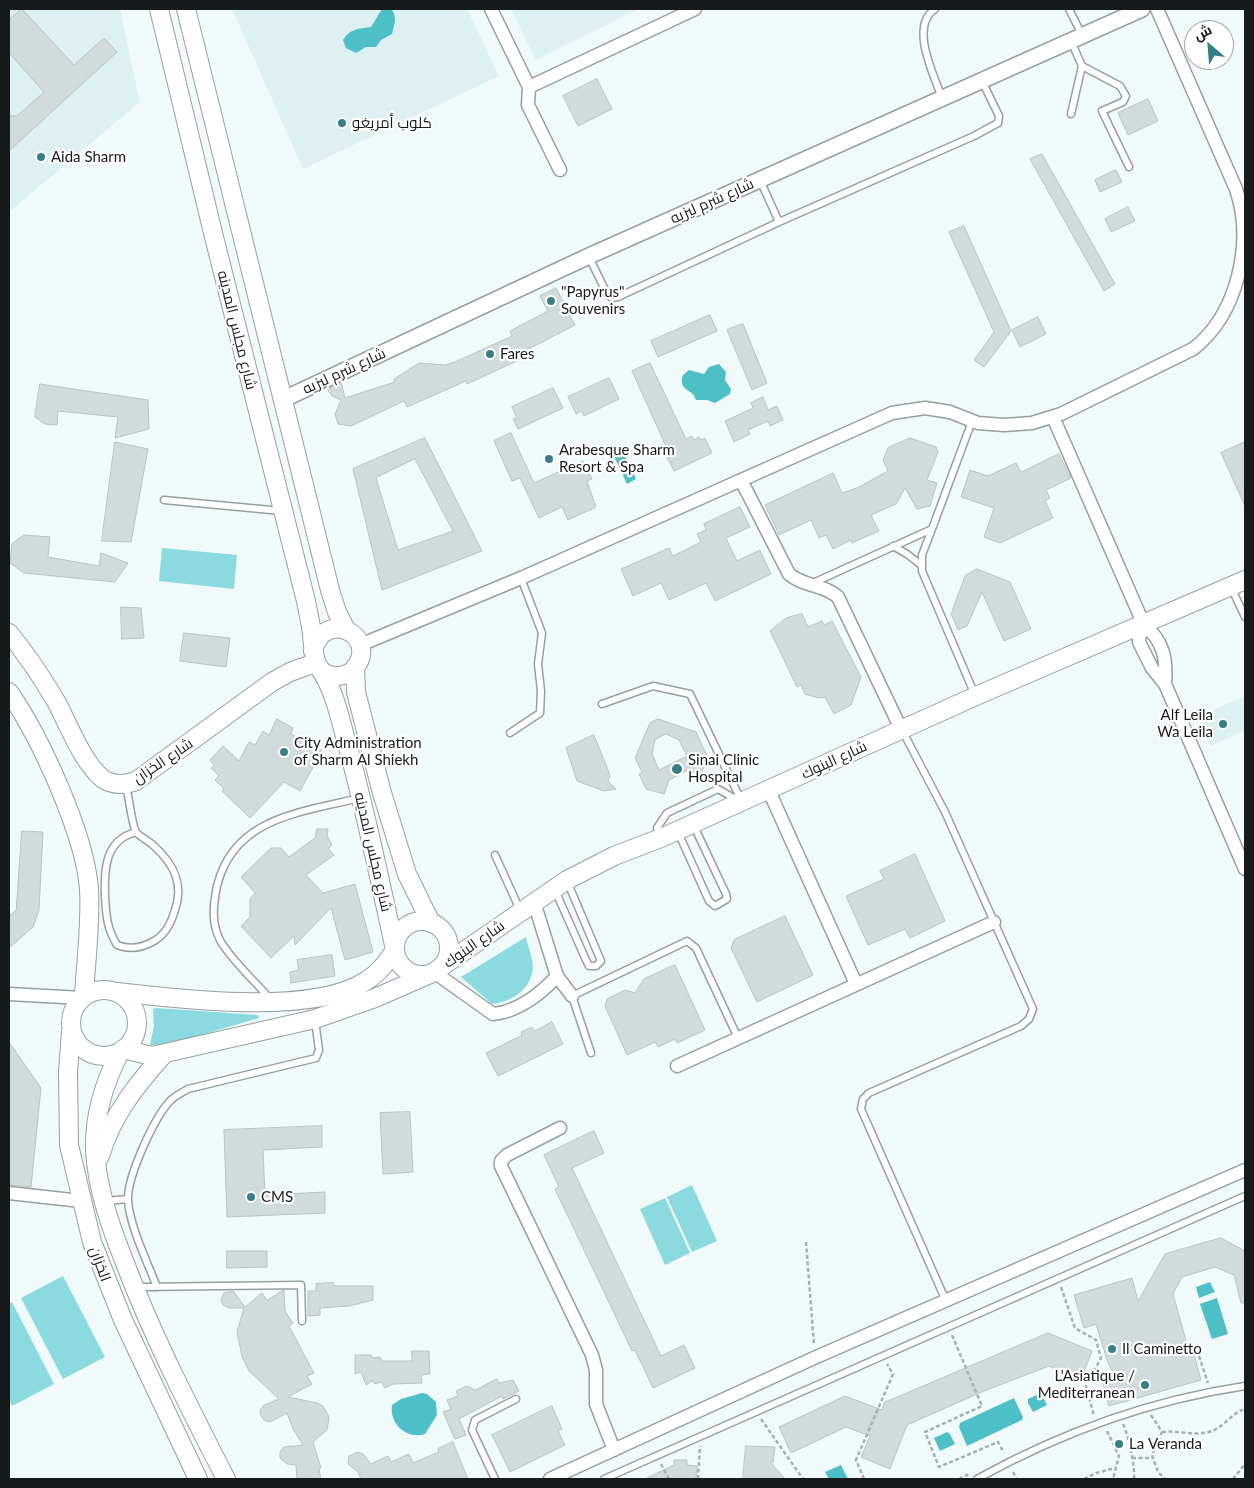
<!DOCTYPE html>
<html>
<head>
<meta charset="utf-8">
<style>
  body { margin:0 }
  #map { position:relative; width:1254px; height:1488px; overflow:hidden; background:#f1fafa; font-family:Lato,Cairo,sans-serif }
  canvas { display:block }
  .frame { position:absolute; inset:0; border:10px solid #171a1b; pointer-events:none }
  .north { position:absolute; left:1184px; top:20px; width:50px; height:50px; box-sizing:border-box; background:#fff; border:1px solid #a2a3a4; border-radius:50%; rotate:333deg; font-size:14px; font-weight:700; line-height:20px; text-align:center; color:#171a1b }
  .north::after { content:''; display:block; margin:auto; width:18px; height:22px; background:#367f84; clip-path:polygon(50% 0,100% 100%,50% 72%,0 100%) }
</style>
</head>
<body>
<div id="map">
<canvas width="1254" height="1488"></canvas>
<div class="frame"></div>
<div class="north">ش</div>
</div>
<script>
const ctx = document.querySelector('canvas').getContext('2d');
ctx.lineJoin = 'round';
function paint(path, color) { ctx.fillStyle = color; ctx.fill(path, 'evenodd'); }
function strokePath(path, color, width, dash) { ctx.strokeStyle = color; ctx.lineWidth = width; ctx.lineCap = dash ? 'butt' : 'round'; ctx.setLineDash(dash || []); ctx.stroke(path); }
function drawText(font, color, halo, rows, align = 'center') {
  ctx.font = font + ' Lato,Cairo,sans-serif'; ctx.lineWidth = 4.5; ctx.setLineDash([]); ctx.textBaseline = 'middle'; ctx.strokeStyle = halo; ctx.fillStyle = color; for (const [text, x, y, turn = 0] of rows) {
    ctx.save(); ctx.translate(x, y); ctx.rotate((+turn || 0) * Math.PI / 180); ctx.textAlign = isNaN(turn) ? turn : align; if (halo) ctx.strokeText(text, 0, 0); ctx.fillText(text, 0, 0); ctx.restore();
  }
}
const built = new Path2D(`
  M9 9H120L140 102 9 212Z
  M232 9H467L499 76 303 169Z
  M511 9H639L536 60Z
  M1245 696V730L1211 746 1197 717Z`);
const green = new Path2D(`
  M162 548 237 555 234 589 159 581Z
  M526 937C528 947 533 958 533 968 531 990 511 1002 492 1004L461 977Z
  M156 1008 258 1015 259 1018 167 1045H150L154 1026 153 1009Z
  M692 1185 717 1241 692 1252 667 1197Z
  M665 1198 690 1253 665 1265 640 1209Z
  M63 1276 105 1357 63 1379 21 1298Z
  M12 1302 54 1384 12 1406 9 1400V1304Z`);
const water = new Path2D(`
  M382 9H391C398 16 394 25 392 34L381 40 376 47H366L356 53 346 48 343 40C351 28 358 29 371 27Z
  M719 364 726 372 725 380 731 389 730 394 715 403 707 400H696L693 394C685 388 679 386 683 375L689 370 704 374 709 367Z
  M623 451 636 479 627 484 614 456Z
  M1210 1282 1215 1292 1199 1298 1196 1287Z
  M1217 1298 1228 1334 1212 1339 1200 1304Z
  M422 1393 427 1394 436 1402 437 1415 425 1434C407 1440 389 1424 392 1405L401 1399Z
  M1041 1393 1047 1405 1033 1412 1028 1403V1399Z
  M1014 1398 1023 1417 1022 1420 967 1446 959 1427 960 1423Z
  M947 1432 950 1434 955 1444 940 1451 934 1438Z
  M841 1465 848 1479H829L825 1472Z`);
const building = new Path2D(`
  M22 9 74 65 104 38 117 52 9 151V116H17L44 92 9 53V20Z
  M597 79 612 109 578 126 563 96Z
  M1148 99 1158 121 1128 135 1118 113Z
  M1042 154 1115 284 1104 291 1030 159Z
  M1116 170 1122 182 1100 192 1095 180Z
  M1128 207 1135 221 1111 232 1105 219Z
  M964 226 1011 331 984 367 974 360 994 332 949 232Z
  M556 288 575 325 519 354 521 359 467 384 466 381 407 407 404 401 351 426 338 424 335 414 341 400 332 396 327 389 341 382 345 398 395 382 394 379 419 363 445 365 455 362 512 336 510 331 548 311 540 296Z
  M710 315 717 331 658 357 651 341Z
  M1038 317 1046 334 1020 347 1012 330Z
  M743 324 767 383 752 390 727 330Z
  M650 363 686 439 692 436 694 440 699 437 701 440 705 438 712 453 674 471 665 453 668 451 632 371Z
  M609 378 619 399 584 416 582 411 576 414 568 397Z
  M40 384 148 400 149 429 115 438 118 417 58 411 57 425 45 424 35 417Z
  M553 388 563 408 518 429 513 419 517 418 512 407Z
  M763 397 768 410 777 406 783 420 770 426 768 421 748 430 750 434 734 442 725 421 753 408 751 403Z
  M511 433 534 483 583 461 592 479 587 481 596 507 568 520 562 507 539 518 520 478 512 481 494 441Z
  M425 438 482 551 382 590 353 469ZM415 459 453 531 398 550 376 478Z
  M910 438 936 447 938 452 927 480 937 483 930 506 917 509 905 488 896 504 871 515 879 531 852 543 851 540 833 549 826 535 819 538 811 520 779 535 765 505 833 473 842 493 857 488 888 471 883 460 888 448Z
  M115 442 148 449 131 542 102 541Z
  M1245 442V506L1221 453Z
  M1059 454 1071 478 1046 490 1050 498 1045 501 1053 518 1000 543 984 537 994 508 961 497 970 470 988 476 1016 463 1021 472Z
  M740 507 750 527 726 538 737 561 760 550 771 574 715 601 706 583 669 600 661 583 633 596 621 569 669 548 673 556 701 542 697 534 706 530 704 524Z
  M24 535 50 537 48 557 99 566 101 553 128 563 115 582 24 573 10 563 12 544Z
  M977 569 1010 582 1031 629 1004 641 982 592 967 626 958 630 951 614 965 576Z
  M121 607 141 608 144 638 122 639Z
  M802 614 808 627 822 621 824 625 832 621 861 677 851 705 834 714 825 697 819 698 805 694 801 685 797 687 770 631 786 618Z
  M184 633 230 638 226 667 180 661Z
  M277 719 293 728 291 734 322 751 300 791 284 782 250 818 222 791 224 789 215 780 219 776 211 768 214 765 210 760 223 746 239 761 249 742 255 745 263 731 269 735Z
  M658 719 696 732 708 758 700 776 686 771 669 780 664 794 646 789 639 774 642 772 635 758 650 723ZM666 734 679 740 687 756 659 770 652 754 655 740Z
  M594 735 610 775 608 781 616 789 604 791 577 781 566 748Z
  M317 829H328L327 836 332 845 328 848 334 855 306 875 323 893 355 884 373 952 345 960 331 908 295 945 294 936 271 958 241 926 250 917V899L255 893 241 877 271 848H281L289 857 315 838Z
  M22 831 43 832 39 910 33 927 9 948V916L16 910Z
  M915 854 945 921 910 938 905 929 868 945 846 896 884 879 880 871Z
  M785 916 813 975 757 1002 731 948 734 940Z
  M332 955 335 976 291 983 290 972 299 970 297 960Z
  M675 965 705 1030 677 1043 675 1039 658 1047 655 1042 627 1055 605 1006 607 999 625 990 635 993 644 979Z
  M552 1022 563 1044 498 1076 486 1053 522 1035 521 1032 532 1027 534 1031Z
  M9 1042 41 1088 31 1187 9 1185Z
  M410 1112 413 1172 383 1174 380 1113Z
  M322 1126V1147L263 1150 265 1195 325 1192V1213L227 1217 224 1130Z
  M594 1131 604 1153 572 1168 661 1356 684 1345 695 1368 653 1388 635 1350 632 1351 564 1208 555 1189 559 1187 544 1155Z
  M1221 1238 1245 1251V1303H1241L1234 1275 1215 1267 1182 1277 1173 1294 1190 1355 1194 1354 1201 1380 1109 1406 1102 1380 1115 1376 1108 1363 1096 1324 1084 1328 1074 1295 1132 1278 1138 1301 1165 1254Z
  M227 1251H267V1267L227 1268Z
  M333 1283V1286H373V1300L349 1306 320 1308V1315L308 1316V1291H316V1284Z
  M284 1290 285 1311 293 1323 289 1326 314 1373 307 1376 312 1384 288 1397 317 1403 323 1406 329 1417 327 1430 313 1442 321 1468 319 1469 321 1479H297L296 1465 287 1464 280 1458V1452L284 1447 303 1445 293 1429 287 1413 270 1422 264 1420 261 1416 260 1410 264 1405 279 1399 249 1371 242 1356 237 1332 244 1308H229L223 1305 221 1300 224 1293 233 1291 245 1307 262 1293 267 1300Z
  M1048 1333 1092 1351 1081 1379 1049 1366 984 1391 907 1425 890 1469 861 1457 870 1436 846 1427 791 1453 779 1427 845 1396 882 1410 884 1403Z
  M412 1351H429L430 1374 421 1375 422 1383 393 1384 385 1388 381 1382 375 1384 372 1381 366 1385 361 1372 355 1374V1355H371L373 1358 380 1357 382 1361H412Z
  M497 1379 499 1383 513 1380 519 1391 503 1399 502 1396 459 1419 466 1435 455 1439 443 1412 451 1409 447 1400 458 1396 456 1391 467 1386 475 1390Z
  M552 1406 562 1429 558 1431 565 1445 510 1472 492 1435Z
  M453 1442 468 1479H361L358 1472 348 1464 349 1456 358 1452 363 1454 371 1464 388 1456 391 1462 409 1454 413 1463 439 1452 438 1449Z
  M746 1446 775 1447 773 1462 771 1463 785 1479H743Z
  M674 1460H687V1465L697 1466 696 1479H645L674 1465Z`);
const path = new Path2D(`
  M806 1242 814 1345
  M1061 1287 1075 1328 1096 1340 1101 1358 1086 1386 1094 1416
  M952 1335 982 1406 925 1432 939 1467 998 1442 1004 1453
  M1199 1356 1208 1383
  M1151 1415 1162 1432 1152 1455 1158 1472 1165 1479
  M761 1419 803 1479
  M1123 1424C1129 1437 1135 1465 1134 1479
  M1107 1431 1119 1456 1113 1479
  M1162 1432C1177 1430 1194 1436 1209 1432 1224 1428 1231 1413 1245 1409
  M1132 1458H1153
  M661 1464 669 1479
  M1013 1472 1017 1479
  M698 1479 700 1446
  M864 1479 856 1460 893 1374 887 1364
  M959 1479 969 1474
  M1084 1479 1096 1473 1115 1468
  M1233 1479 1245 1464`);
const service = new Path2D(`
  M935 9C909 26 934 75 942 98
  M1069 9 1082 35
  M1071 41 1082 66 1120 86 1126 96 1123 102 1102 111 1129 167
  M1071 114 1082 66
  M760 180 779 222
  M589 257 607 294 612 298 618 297 779 222 974 136 998 123 999 116 982 81
  M164 500 282 511
  M932 529 922 555V571L975 695
  M893 546 907 554 921 565
  M813 583 932 529 972 421
  M1231 587 1245 617
  M602 704 653 686 690 694 741 800
  M902 730 945 812 1033 1009 1029 1019 1021 1026 869 1093 863 1099 861 1109 946 1301
  M510 733 540 713 541 691 538 664 542 633 521 578
  M126 786C129 797 132 825 136 832 140 837 149 841 154 846 174 864 184 884 175 910 171 923 166 934 154 941 142 948 130 950 117 945 107 929 106 915 105 896 104 869 105 840 136 832
  M678 832 709 901 715 906 727 899 726 894 693 824
  M660 837 657 828 667 813 718 789 739 801
  M495 855 520 910
  M555 890 586 960 589 966H596L601 961 567 881
  M271 1000C255 981 234 963 221 942 211 924 213 906 217 886 234 817 300 813 359 798
  M591 1053 572 996 687 941 696 948 738 1038
  M106 1201 128 1199
  M138 1287 301 1285 302 1321
  M157 1287C148 1264 129 1224 128 1200 127 1177 155 1115 172 1099 177 1095 183 1092 188 1089L316 1058 319 1050 315 1020
  M495 1479 472 1430 475 1420 516 1399
  M604 1479 1245 1196
  M977 1479C1060 1433 1151 1400 1245 1386`);
const minor = new Path2D(`
  M491 9 529 87
  M560 170 528 105 529 87 695 9
  M1053 417 1144 625C1164 641 1167 660 1165 684
  M741 480 789 574C804 587 824 584 838 597L901 729
  M1144 625 1139 638V642L1152 668 1165 684 1245 869
  M360 645 521 578 892 413 925 408 950 412 978 423 1004 425 1032 423 1061 414 1193 349C1238 314 1254 242 1236 189L1157 9
  M769 791 856 984
  M534 902 557 976
  M434 972 493 1014C517 1012 541 994 557 976L572 996
  M9 994 82 998
  M677 1066 994 922
  M560 1128 507 1155 501 1161V1166L592 1355 596 1370V1404L614 1450
  M9 1193 81 1201
  M550 1479 814 1358 1245 1170`);
const tertiary = new Path2D(`
  M284 399 589 256 1142 9`);
const secondary = new Path2D(`
  M159 9 214 237 306 601C308 612 311 624 312 635 314 653 313 676 337 676 343 676 349 674 354 669 381 637 325 606 313 651
  M186 9 330 590 337 612 346 630
  M9 633C27 655 43 679 57 703 69 726 83 763 103 779 114 786 125 785 136 781L272 682 290 672 315 663
  M355 667 356 692 382 793 407 874 431 923
  M9 692C40 737 85 834 89 889 91 924 86 960 84 995
  M395 948a27 27 0 1 1 54 0a27 27 0 1 1-54 0Z
  M438 969 567 880 614 856 661 838 976 696 1245 580
  M71 1023a33 33 0 1 1 66 0a33 33 0 1 1-66 0Z
  M117 992C181 999 312 1016 366 981 379 973 387 962 395 950 380 881 366 812 347 744 340 719 335 691 320 669
  M71 1031 68 1072 69 1145 92 1242 123 1320 198 1479
  M123 1049 152 1056 315 1019 375 998 430 974
  M120 1052C104 1083 94 1115 95 1150 97 1189 111 1228 125 1263 153 1337 190 1409 226 1479
  M100 1156C112 1115 137 1084 165 1053`);
const markers = [
  [342,123,5,"#367f84"],
  [41,157,5,"#367f84"],
  [551,301,5,"#367f84"],
  [490,354,5,"#367f84"],
  [549,459,5,"#367f84"],
  [1223,724,5,"#367f84"],
  [284,752,5,"#367f84"],
  [677,769,6,"#367f84"],
  [251,1197,5,"#367f84"],
  [1112,1349,5,"#367f84"],
  [1145,1385,5,"#367f84"],
  [1119,1444,5,"#367f84"]
];
const poiNames = [
  ["كلوب أمريغو",352,123],
  ["Aida Sharm",51,157],
  ["\"Papyrus\"",561,292],
  ["Souvenirs",561,309],
  ["Fares",500,354],
  ["Arabesque Sharm",559,450],
  ["Resort & Spa",559,467],
  ["Alf Leila",1213,715,"right"],
  ["Wa Leila",1213,732,"right"],
  ["City Administration",294,743],
  ["of Sharm Al Shiekh",294,760],
  ["Sinai Clinic",688,760],
  ["Hospital",688,777],
  ["CMS",261,1197],
  ["Il Caminetto",1122,1349],
  ["L'Asiatique /",1135,1376,"right"],
  ["Mediterranean",1135,1393,"right"],
  ["La Veranda",1129,1444]
];
const streetNames = [
  ["شارع شرم ليزيه",712,201,-24],
  ["شارع مجلس المدينه",237,330,76],
  ["شارع شرم ليزيه",344,371,-25],
  ["شارع البنوك",834,760,-25],
  ["شارع الخزان",163,761,-34],
  ["شارع مجلس المدينه",373,852,77],
  ["شارع البنوك",474,944,-35],
  ["الخزان",100,1264,70]
];
paint(built, '#def1f2');
paint(green, '#8adadf');
paint(water, '#4cbfc7');
paint(building, '#d2dbdc');
strokePath(building, '#b9c2c2', 1);
strokePath(service, '#979f9f', 9);
strokePath(minor, '#979f9f', 15);
strokePath(tertiary, '#979f9f', 18);
strokePath(secondary, '#979f9f', 20);
strokePath(path, '#a8afaf', 2.5, [4, 2.5]);
strokePath(service, '#fff', 6);
strokePath(minor, '#fff', 12);
strokePath(tertiary, '#fff', 15);
strokePath(secondary, '#fff', 18);
for (const [x, y, r, color] of markers) { const dot = new Path2D(); dot.arc(x, y, r, 0, 2 * Math.PI); ctx.fillStyle = color; ctx.fill(dot); strokePath(dot, '#fff', 2); }
drawText('15px', '#171a1b', '#fff', poiNames, 'left');
drawText('15px', '#171a1b', '#fff', streetNames);
</script>
</body>
</html>
